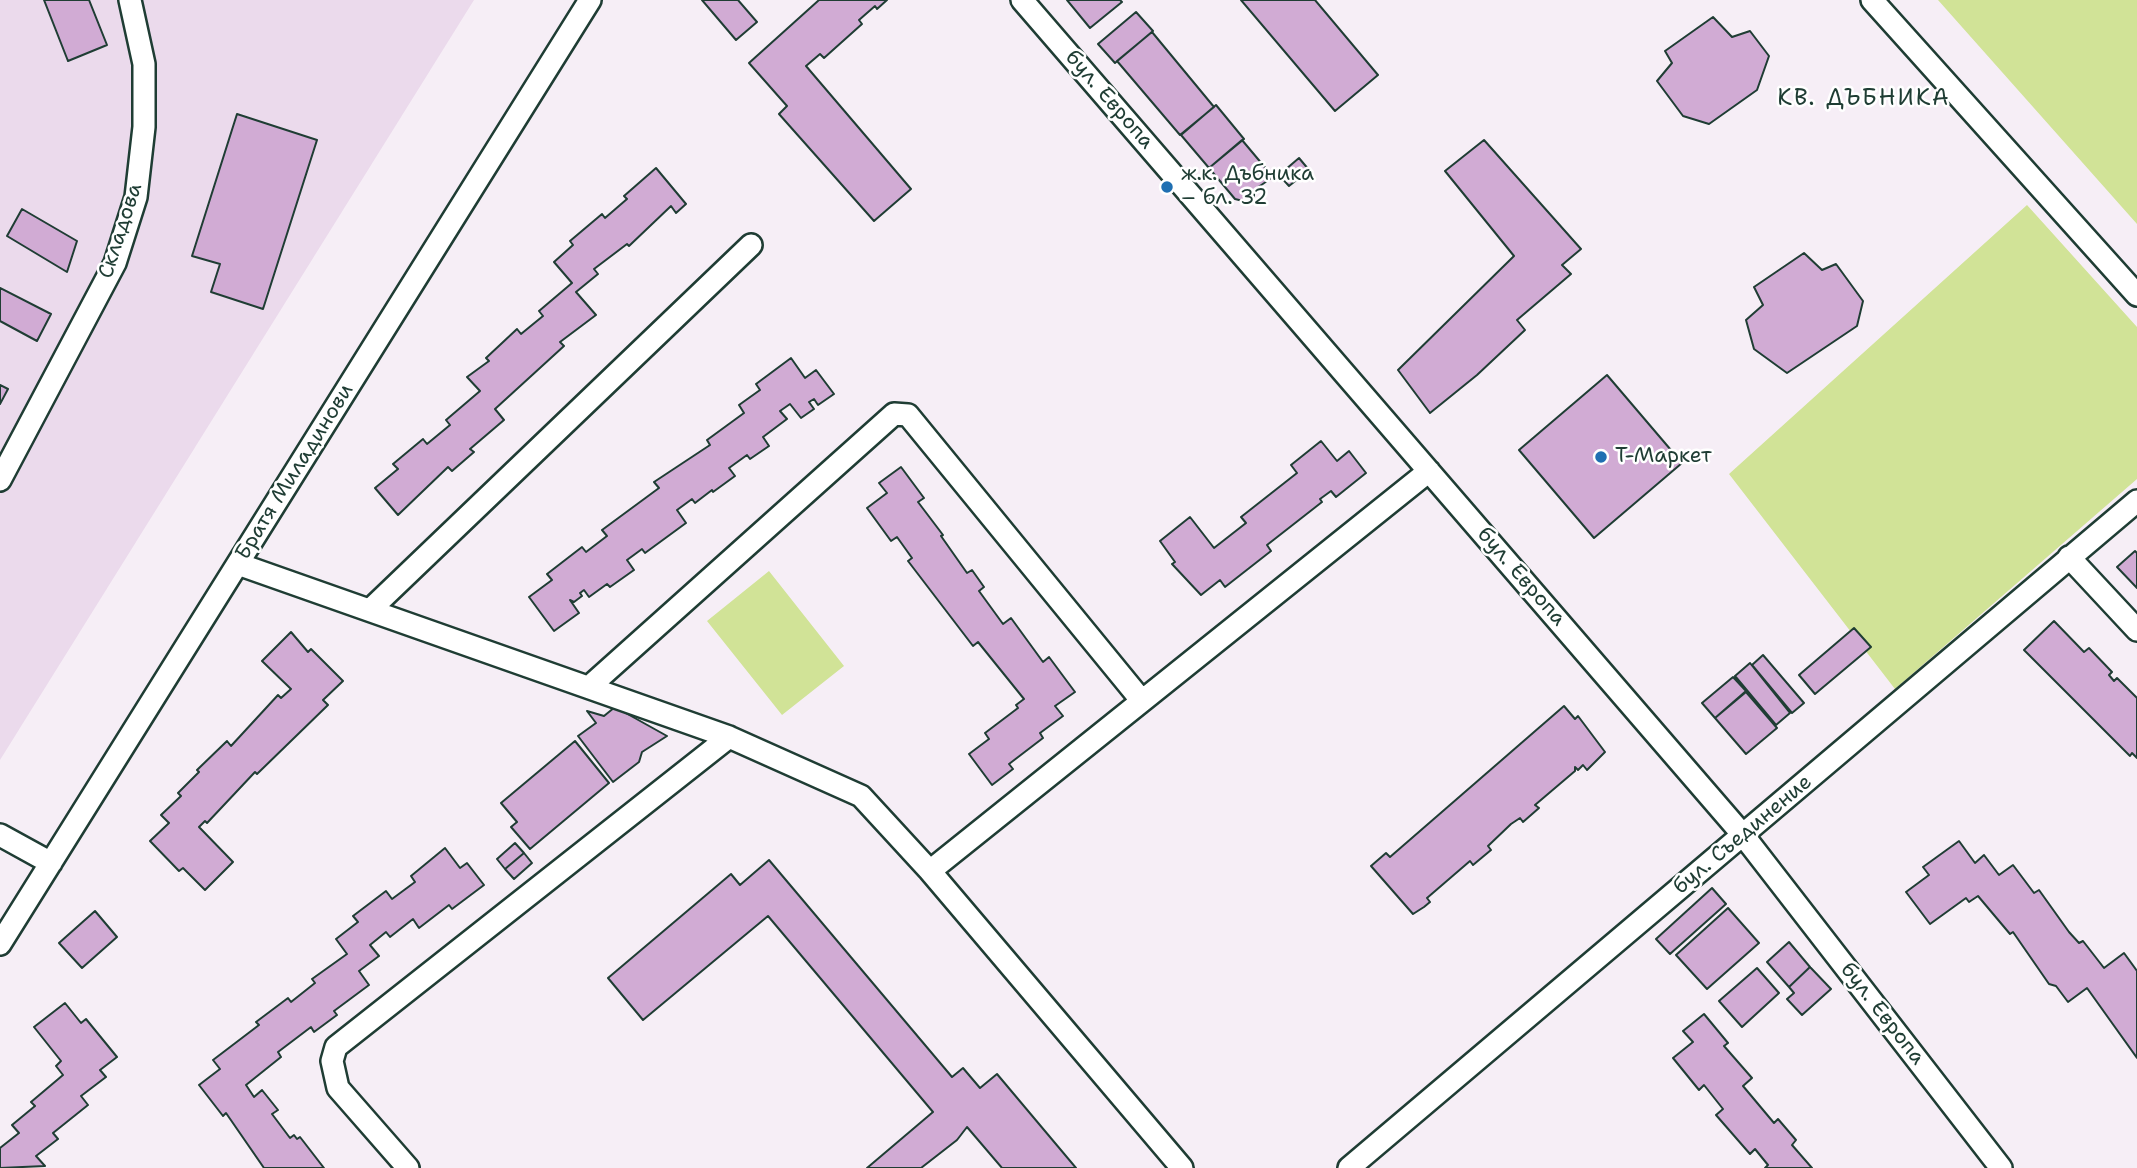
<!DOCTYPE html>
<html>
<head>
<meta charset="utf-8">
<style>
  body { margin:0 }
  canvas { display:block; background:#f6eef6 }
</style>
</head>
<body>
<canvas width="2137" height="1168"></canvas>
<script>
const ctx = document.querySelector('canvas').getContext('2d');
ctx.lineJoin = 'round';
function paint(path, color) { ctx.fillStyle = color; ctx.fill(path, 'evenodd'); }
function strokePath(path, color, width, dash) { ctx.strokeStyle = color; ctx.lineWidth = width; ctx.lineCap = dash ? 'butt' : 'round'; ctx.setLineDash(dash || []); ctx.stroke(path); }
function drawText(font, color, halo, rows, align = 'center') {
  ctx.font = font + ' "Shantell Sans",sans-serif'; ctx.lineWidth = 5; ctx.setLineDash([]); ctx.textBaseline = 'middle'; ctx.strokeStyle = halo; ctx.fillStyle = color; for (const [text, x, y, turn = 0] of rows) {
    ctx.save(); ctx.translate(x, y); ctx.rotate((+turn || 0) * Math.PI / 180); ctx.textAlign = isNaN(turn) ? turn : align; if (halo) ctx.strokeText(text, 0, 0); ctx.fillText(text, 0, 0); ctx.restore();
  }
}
const built = new Path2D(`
  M0 0H474L0 760Z`);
const green = new Path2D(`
  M1938 0H2137V224Z
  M2027 205 2137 327V479L1895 689 1729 474Z
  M769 571 844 666 782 715 707 621Z`);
const building = new Path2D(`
  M44 0H89L107 45 68 61Z
  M702 0H738L757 22 736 40Z
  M819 0H887L877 9 875 6 859 20 862 24 824 58 820 54 806 66 911 189 874 221 779 114 787 106 749 63Z
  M1067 0H1120L1122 2 1090 28Z
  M1241 0H1315L1378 75 1335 111Z
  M1136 12 1153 31 1115 63 1098 44Z
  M1713 17 1732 37 1750 31 1769 56 1757 90 1709 124 1683 116 1657 81 1672 63 1665 51Z
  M1152 32 1214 107 1180 135 1117 61Z
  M1216 105 1244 139 1209 168 1181 135Z
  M237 114 317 140 263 309 211 292 220 264 192 256Z
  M1242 140 1273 177 1254 190V197L1247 202 1235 199 1209 168Z
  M1484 140 1581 249 1562 265 1571 274 1517 320 1525 330 1477 375 1430 413 1398 370 1514 256 1445 171Z
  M1299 158 1309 170 1289 186 1279 175Z
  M656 168 686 204 676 213 671 206 629 246 627 244 594 269 598 274 576 292 596 315 560 342 564 346 495 409 504 420 470 449 474 452 452 471 448 467 398 515 375 488 398 469 393 464 423 439 427 444 450 425 446 420 480 391 467 377 489 361 486 358 517 329 521 334 543 316 539 311 572 283 554 262 573 245 570 241 602 214 605 218 627 199 624 196Z
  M22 209 77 241 67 272 7 236Z
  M1804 253 1822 270 1836 264 1863 301 1857 326 1787 373 1754 349 1746 320 1763 305 1754 287Z
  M0 288 51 314 37 341 0 321Z
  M791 358 805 378 816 370 834 394 818 405 814 399 809 402 814 409 801 418 790 404 780 411 787 419 763 437 769 446 750 459 747 455 729 468 735 476 713 492 712 490 695 503 692 499 677 510 686 523 645 553 642 549 627 560 634 570 610 587 607 584 589 597 584 590 580 593 582 596 574 602 570 600 579 613 554 631 529 597 552 580 547 574 582 547 586 552 607 536 602 530 659 488 654 482 710 445 707 440 744 413 739 405 760 390 756 384Z
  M1607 375 1682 463 1594 538 1519 450Z
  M0 385 8 389 0 404Z
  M1321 441 1337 461 1349 451 1366 473 1336 497 1331 491 1320 499 1322 502 1267 545 1271 551 1225 587 1220 580 1201 595 1172 564 1175 562 1160 541 1190 517 1214 548 1246 523 1241 517 1297 473 1291 465Z
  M901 467 924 498 918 502 943 535 941 536 967 573 972 570 984 587 979 591 1003 624 1011 618 1043 662 1049 657 1075 692 1055 706 1063 716 1040 733 1043 738 1009 764 1013 769 992 785 969 754 989 739 985 733 1018 708 1016 705 1024 699 978 642 973 646 908 561 912 558 897 537 891 541 867 508 887 493 879 483Z
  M2135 551 2137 553V588L2117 567Z
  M2054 621 2084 652 2089 648 2112 672 2109 675 2114 681 2117 678 2137 698V758L2132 753 2130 756 2024 650Z
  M1854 628 1871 647 1815 694 1799 675Z
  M291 632 308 652 311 649 343 681 323 700 328 705 257 774 255 772 207 823 205 821 199 827 233 862 205 890 183 868 179 871 150 841 169 823 161 815 181 796 178 793 199 772 197 770 227 741 231 746 278 695 281 698 291 689 262 661Z
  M1763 655 1804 703 1792 713 1752 665Z
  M1750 663 1790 713 1776 725 1735 676Z
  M1733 677 1746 691 1715 718 1702 703Z
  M1746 692 1777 728 1746 754 1715 718Z
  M1564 706 1575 719 1578 716 1605 752 1587 770 1583 765 1578 770 1575 767V771L1535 805 1539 808 1523 822 1520 818 1511 824 1488 846 1491 850 1473 865 1470 861 1427 898 1430 902 1424 907 1413 914 1371 866 1386 853 1390 857Z
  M615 707 667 736 642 752 639 762 613 782 578 736 596 723 587 711 604 716Z
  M575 741 609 783 530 849 511 827 517 822 501 803Z
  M1959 841 1975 863 1984 855 1999 875 2013 865 2034 893 2039 890 2069 932 2079 943 2083 941 2104 968 2124 953 2137 971V1058L2087 988 2068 1002 2056 986 2049 984 2013 932 2010 934 1978 896 1969 902 1966 898 1930 924 1906 892 1929 875 1923 867Z
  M515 843 524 853 505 869 497 859Z
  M445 848 460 868 467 863 484 885 452 909 449 905 419 928 413 919 390 937 386 932 370 945 379 956 359 971 369 985 334 1011 337 1015 314 1032 311 1027 278 1052 281 1057 246 1085 254 1097 262 1090 278 1110 272 1114 290 1138 294 1135 297 1139 300 1137 324 1168H264L226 1113 223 1116 199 1085 220 1069 213 1060 259 1025 256 1022 288 998 291 1002 315 983 312 979 347 954 336 939 358 922 353 916 386 891 392 899 415 882 411 876Z
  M524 853 532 863 514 879 505 869Z
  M769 860 952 1077 963 1068 980 1088 997 1074 1076 1168H1002L967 1127 957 1140 921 1168H867L933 1112 768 916 643 1020 608 978 731 874 740 885Z
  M1712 888 1726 904 1670 954 1656 939Z
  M1728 908 1759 943 1707 989 1676 955Z
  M95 911 117 937 82 968 59 943Z
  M1789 942 1810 967 1789 987 1767 962Z
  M1810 967 1831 989 1802 1015 1787 999 1794 993 1789 987Z
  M1757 968 1779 993 1742 1027 1719 1001Z
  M65 1003 81 1023 86 1019 117 1057 100 1070 106 1077 81 1096 88 1105 53 1133 58 1139 36 1156 45 1166 0 1168V1148L19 1133 12 1125 35 1106 31 1102 63 1075 56 1066 61 1061 34 1027Z
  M1704 1014 1728 1043 1724 1046 1752 1078 1743 1086 1774 1123 1778 1119 1796 1140 1792 1145 1812 1168H1765L1768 1165 1755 1149 1750 1154 1716 1115 1723 1109 1704 1085 1699 1090 1673 1058 1693 1042 1683 1031Z`);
const minor = new Path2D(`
  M1022 0 1743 835 2001 1168
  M1872 0 2137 295
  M0 480 115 263 136 197 144 127V64L130 0
  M2069 557 2137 630
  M238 564 729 737 861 796 930 871 1182 1168
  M371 609 751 245
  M589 687 894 414 908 415 1142 701
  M0 835 51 863
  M930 871 1429 471
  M0 944 590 0
  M408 1168 338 1088 332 1061 336 1047 729 737
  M1349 1168 2137 501`);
const markers = [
  [1167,187,7,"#1f6fb2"],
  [1601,457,7,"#1f6fb2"]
];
const streetNames = [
  ["бул. Европа",1109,100,49],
  ["Складова",121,231,-72],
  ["Братя Миладинови",295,472,-58],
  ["бул. Европа",1521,577,49],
  ["бул. Съединение",1743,835,-40],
  ["бул. Европа",1882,1014,52]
];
const poiNames = [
  ["ж.к. Дъбника",1181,175],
  ["– бл. 32",1181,199],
  ["Т-Маркет",1615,457]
];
const neighbourhoodNames = [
  ["КВ. ДЪБНИКА",1864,99]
];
paint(built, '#ebdaec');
paint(green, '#d1e397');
paint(building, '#d1abd4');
strokePath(building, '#1f3d34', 2);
strokePath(minor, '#1f3d34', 26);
strokePath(minor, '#fff', 21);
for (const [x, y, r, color] of markers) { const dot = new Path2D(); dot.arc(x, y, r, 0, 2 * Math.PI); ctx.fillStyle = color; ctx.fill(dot); strokePath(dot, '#fff', 2.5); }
drawText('21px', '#1f3d34', '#fff', streetNames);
drawText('21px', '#1f3d34', '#fff', poiNames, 'left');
ctx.letterSpacing = '2px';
drawText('23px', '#1f3d34', '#fff', neighbourhoodNames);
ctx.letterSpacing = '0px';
</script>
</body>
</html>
